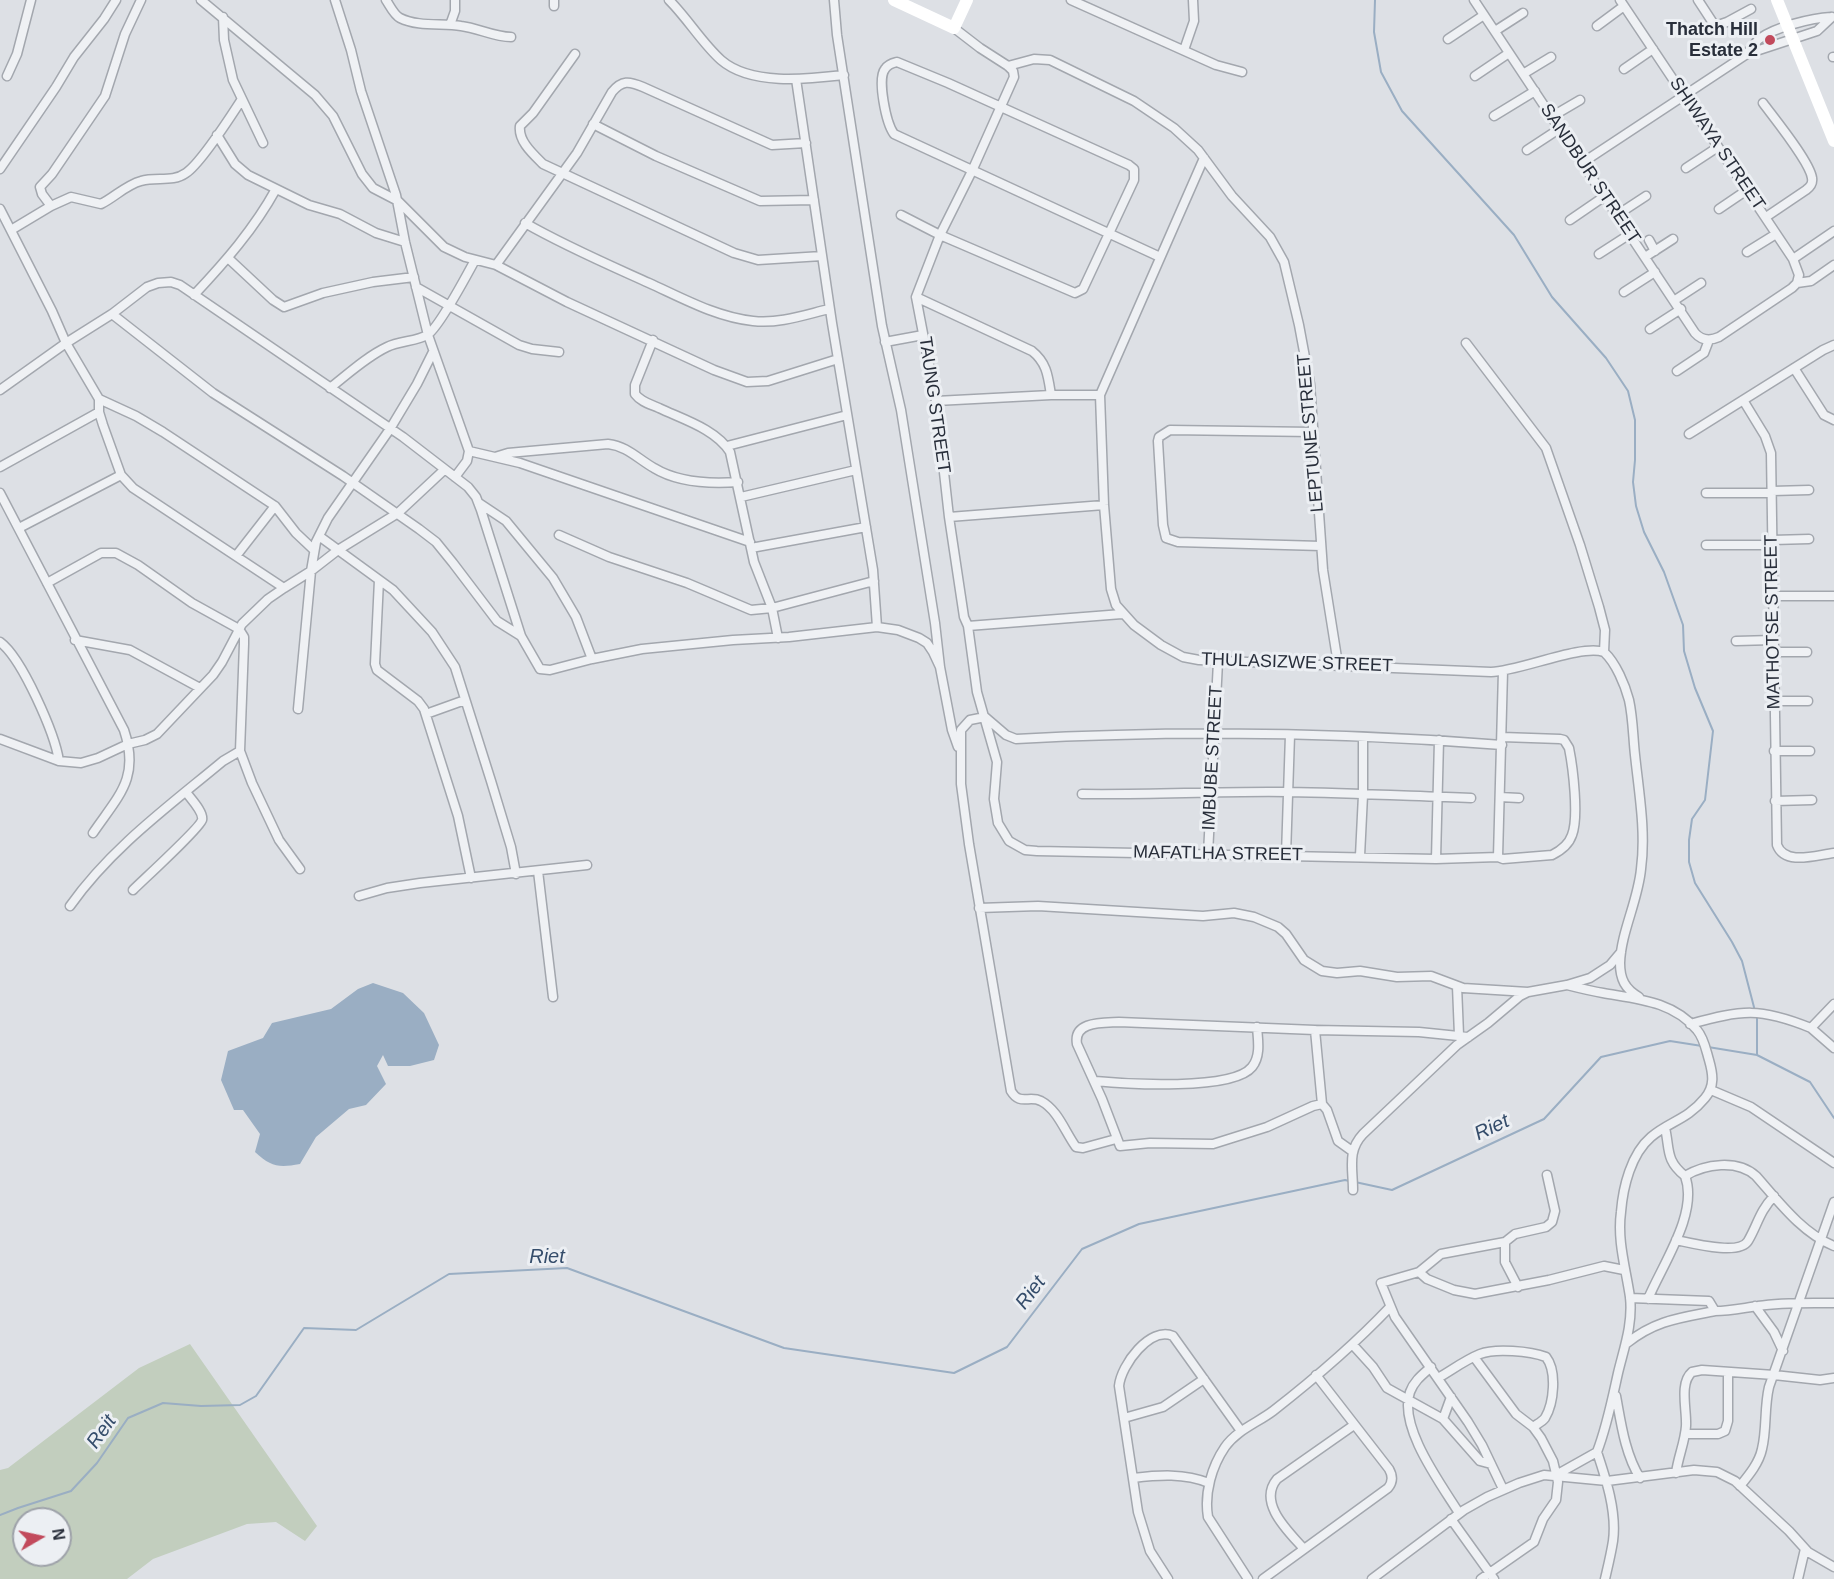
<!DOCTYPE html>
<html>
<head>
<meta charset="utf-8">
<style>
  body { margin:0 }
  #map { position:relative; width:1834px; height:1579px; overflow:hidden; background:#dde0e5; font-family:Arial,sans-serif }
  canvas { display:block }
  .north { position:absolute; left:12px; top:1507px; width:60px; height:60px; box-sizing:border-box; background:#eceff3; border:2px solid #9ea2a9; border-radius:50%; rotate:81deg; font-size:16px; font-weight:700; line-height:24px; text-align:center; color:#282e3a }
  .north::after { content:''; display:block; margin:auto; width:21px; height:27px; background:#c24a5c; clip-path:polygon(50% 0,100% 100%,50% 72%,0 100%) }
</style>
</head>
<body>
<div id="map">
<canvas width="1834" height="1579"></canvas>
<div class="north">N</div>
</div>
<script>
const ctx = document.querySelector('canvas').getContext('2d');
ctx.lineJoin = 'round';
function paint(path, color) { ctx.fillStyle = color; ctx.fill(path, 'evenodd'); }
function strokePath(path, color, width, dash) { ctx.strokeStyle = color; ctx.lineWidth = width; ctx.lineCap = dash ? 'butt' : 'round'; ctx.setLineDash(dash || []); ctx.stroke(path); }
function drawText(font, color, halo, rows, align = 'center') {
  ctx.font = font + ' Arial,sans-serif'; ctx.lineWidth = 6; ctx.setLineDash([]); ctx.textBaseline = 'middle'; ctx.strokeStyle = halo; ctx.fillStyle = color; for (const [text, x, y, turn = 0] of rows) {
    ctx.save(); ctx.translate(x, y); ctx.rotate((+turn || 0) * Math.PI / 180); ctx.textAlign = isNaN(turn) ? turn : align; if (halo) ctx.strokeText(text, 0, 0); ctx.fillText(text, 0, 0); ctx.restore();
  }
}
const green = new Path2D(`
  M190 1344 317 1526 305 1541 276 1522 247 1524 153 1559 127 1579H0V1470L8 1468 139 1368ZM24 1519H60V1555H24Z`);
const water = new Path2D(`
  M373 983 403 993 424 1013 439 1045 434 1060 410 1066H388L383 1055 377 1066 386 1084 366 1105 349 1109 316 1137 300 1164C279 1168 271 1167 255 1152L260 1134 243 1110H234L221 1080 228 1051 263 1038 272 1023 331 1009 358 989Z`);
const stream = new Path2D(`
  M1375 0 1374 32 1381 72 1402 111 1514 235 1552 297 1606 358 1628 391 1635 420V460L1633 482 1636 506 1644 532 1664 572 1683 625 1684 651 1695 688 1713 731 1705 800 1692 819 1689 840V862L1695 883 1732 942 1742 961 1755 1011
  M1757 1016V1055
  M1708 1047 1757 1055 1810 1082 1834 1118
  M1355 1182 1392 1190 1544 1119 1601 1057 1670 1041 1702 1046
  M0 1515 18 1508 71 1491 97 1463 128 1418 163 1403 201 1406 240 1405 256 1396 304 1328 356 1330 449 1274 567 1268 784 1348 954 1373 1007 1347 1082 1249 1139 1224 1345 1180 1349 1181`);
const street = new Path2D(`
  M201 0 315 95 333 116 362 174 373 188 398 201 444 247 465 257 496 265 567 302 714 370 747 382 768 381 838 359
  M335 0 351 50 361 91 396 195 405 242 428 335 469 451 467 461 455 477
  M386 0C390 6 394 15 400 18 418 27 442 23 461 26 478 28 494 37 511 37
  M554 0V6
  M669 0C688 19 702 43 721 60 751 86 808 79 844 75
  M834 0 837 35 882 326 901 410 935 623 940 667 952 730 958 747
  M1071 0 1216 65 1242 72
  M1474 0 1695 333C1702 341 1710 341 1719 337L1792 288 1797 283 1799 275 1793 259 1620 0
  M1698 0 1715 26 1727 22 1751 9
  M223 17 224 40 233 80 263 143
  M450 25 455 11V0
  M1597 26 1624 6
  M954 28 980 48 1008 66 1013 71 1014 77 972 171 940 235 916 297 936 401 949 517 964 617 968 626 977 692 997 762 994 799 998 823 1009 841 1025 850 1037 851 1436 859 1498 857 1503 859 1552 855C1560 851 1569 844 1572 835 1579 817 1573 768 1569 748L1564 740 1560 739 1502 737
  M1495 31 1523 13
  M1448 39 1484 15
  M1184 50 1194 21 1193 0
  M1747 53C1751 49 1755 43 1759 39 1775 27 1812 18 1831 17
  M575 54 533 113 520 126C518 141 533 154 543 164L734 253 758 260 822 256
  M1833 57H1834
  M1008 66 1034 59 1050 60 1134 101 1174 128 1198 150 1232 196 1270 237 1284 262 1299 325 1310 384 1323 570 1338 664
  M1624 69 1653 49
  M1523 74 1551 57
  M7 76 17 54 31 0
  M1475 76 1509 53
  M796 79 832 323 873 570 877 627
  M1763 103C1774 118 1810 162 1812 178 1813 184 1810 187 1806 190L1766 217
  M1494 116 1535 91
  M1551 117 1580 100
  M593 124 656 156 760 201 814 200
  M217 135 235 164 248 175 309 205 340 214 376 233 405 242
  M1527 150 1559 129
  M1204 158 1100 395 1104 505 1111 589 1116 605 1134 625 1161 645 1183 657 1199 660 1491 672C1520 671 1581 644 1604 652
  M1582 163 1747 54 1817 31 1832 17
  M1686 168 1718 147
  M0 169 56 87 74 57 104 19 116 0
  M51 206 42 194 40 187 52 174 105 96 125 34 141 0
  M0 209 52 311 66 343 99 399V412L103 425 121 475 133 488 284 588 311 571 338 550 398 513 444 470
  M1719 209 1747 190
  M901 215 940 235 1075 293 1083 289 1134 180V169L1129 165 948 83 897 62C893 63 888 64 885 69 877 79 886 123 894 134L1160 257
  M1617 215 1646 196
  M1570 220 1605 196
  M525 223C565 246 607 264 649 283 682 298 716 317 753 321 779 324 804 315 829 309
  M11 230 51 206 71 197 101 204C115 197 126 185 141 181 156 176 172 183 186 173 201 163 231 116 242 99
  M1649 240 1655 251
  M1747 252 1776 234
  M1599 254 1630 234
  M1645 257 1673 239
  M228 258 273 300 284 307 323 293 373 282 414 277
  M1793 259 1834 231
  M496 265 577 153 612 92C622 80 629 81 643 87L772 145 806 143
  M1797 283 1811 281 1834 265
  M416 287 519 345 532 349 559 352
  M1624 292 1655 272
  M194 295C225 262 254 229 276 189
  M916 297 1032 351C1047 363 1048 376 1051 395
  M1675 300 1701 283
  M112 314 213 393 343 476 419 529 436 542 453 563 497 621 521 636
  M1650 329 1681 309
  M653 340 635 385V394C641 402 650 404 659 408 682 419 716 429 730 452L754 562 772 608 778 638
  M885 342 923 335
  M1466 343 1546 448 1580 545 1599 607 1605 630 1604 652
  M1794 368 1824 415 1834 420
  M1677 371 1704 353 1709 340
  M330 388C348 374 366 357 387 347 399 341 418 341 427 335 438 329 468 273 475 260
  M0 390 66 343 112 314 147 287 158 283 171 282 180 285 403 437 468 487 476 497 481 510 521 636 540 669 550 670 592 659 642 649 733 640 789 637 877 627 898 630 919 638 927 643 933 652 940 667
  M99 399 136 416 163 432 275 506 296 533 314 550
  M1743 400 1765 436 1771 453 1777 845C1785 866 1816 855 1834 853
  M936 401 1051 395H1100
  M1313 432 1170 430 1159 437 1158 441 1163 525 1166 538 1178 542 1321 546
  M1689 434 1823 350 1834 345
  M727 446 847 415
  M469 451 520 463 750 542
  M495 457 508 453 608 444C627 446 638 459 654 468 677 482 711 484 738 482
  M0 467 99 412
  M1772 491 1809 490
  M0 493 124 730C140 778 119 795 93 833
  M1706 493H1772
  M741 497 856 470
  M479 503 506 521 553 578 576 617 592 659
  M949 517 1104 505
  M19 528 121 475
  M559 535 609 557 687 583 751 610 772 608 874 581
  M319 536 393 590 432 632 455 667 491 781 511 847 516 874
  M1772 540 1809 539
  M1706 545H1772
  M751 548 866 527
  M236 556 275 506
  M379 580 375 664 377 670 418 701 424 709 458 816 471 878
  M47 583 101 553H116L138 565 192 603 239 629 244 637V644L240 751 252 783 279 840 300 869
  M1773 596H1834
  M968 626 1122 614
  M75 640 130 650 200 688
  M1736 641 1773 640
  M0 642C22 658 55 734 59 761
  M1604 652C1616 663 1625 685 1629 700 1633 718 1633 737 1635 755 1639 793 1646 832 1641 869 1638 901 1621 932 1620 963 1620 979 1625 989 1639 997
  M1773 652H1807
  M1774 701H1808
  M298 709 311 571 316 542 328 518 390 429 417 384 433 352
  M426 714 465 700
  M0 739 59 761 81 763 98 758 128 744 145 740 157 734 213 675 222 662 242 624 268 599 284 588
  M1774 751H1810
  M1082 794C1151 795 1219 791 1288 792 1349 793 1410 796 1471 798
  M1500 797 1519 798
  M1775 801 1812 800
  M1208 854 1218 662
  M1286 855 1290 735
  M1360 856 1363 795V737
  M1498 857 1503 671
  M1436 859 1439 740
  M538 871 553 997
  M133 890C143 880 200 828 202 820 204 812 190 798 186 792
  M359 896 387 888 420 883 587 865
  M70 906C111 848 169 806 223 761L240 751
  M979 908 1038 906 1203 916 1234 913 1254 917 1278 927 1286 934 1304 960 1322 971 1337 973 1360 971 1397 977 1431 976 1463 988 1528 992
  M1457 986 1459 1035
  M1690 1024C1743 1010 1759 1007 1811 1028L1834 1004
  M1811 1028 1834 1048
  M1315 1030 1322 1104
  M1095 1081C1125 1084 1233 1091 1252 1067 1261 1056 1258 1040 1257 1027
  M1711 1090 1751 1107 1834 1163
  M1116 1139 1083 1148 1076 1147C1065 1132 1058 1110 1041 1101 1029 1095 1020 1106 1011 1091L969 844 961 784V730L970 720 985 717 1006 735 1016 739C1178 730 1341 732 1502 745
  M1352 1151 1338 1141 1327 1110 1322 1104 1313 1106 1267 1127 1213 1144 1150 1143 1120 1146 1102 1099 1077 1044C1073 1021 1103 1023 1119 1022L1315 1030 1419 1032 1468 1037
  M1685 1176C1705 1164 1737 1159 1756 1176 1779 1202 1802 1233 1834 1246
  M1353 1190C1353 1168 1347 1151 1363 1134L1457 1045 1488 1023 1520 996 1528 992 1567 985 1590 978 1610 965 1621 952
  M1676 1240C1691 1243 1739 1256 1748 1241 1758 1224 1759 1212 1774 1196
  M1505 1242V1262L1518 1287
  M1419 1272 1441 1254 1505 1242 1515 1234 1546 1227 1552 1222 1555 1211 1547 1175
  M1630 1298 1709 1301 1715 1311C1730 1311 1743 1308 1758 1306 1783 1302 1808 1303 1834 1303
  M1648 1299C1662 1265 1699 1213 1685 1176 1665 1160 1670 1149 1665 1128
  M1755 1306 1774 1332 1783 1351
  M1627 1343C1656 1320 1680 1318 1715 1311
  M1353 1345 1373 1367 1387 1388 1443 1419 1480 1461 1491 1464
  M1474 1357 1516 1414 1533 1427 1541 1438 1553 1461 1558 1482 1556 1500 1543 1519 1534 1542 1481 1579
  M1431 1367C1422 1375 1414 1381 1410 1392 1398 1427 1441 1484 1459 1513
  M1438 1378C1452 1370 1465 1360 1480 1354 1495 1348 1530 1351 1546 1357 1557 1371 1554 1403 1545 1418 1542 1422 1537 1424 1533 1427
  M1616 1396C1621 1423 1625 1454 1640 1478
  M1124 1418 1163 1407 1204 1379
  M1443 1419 1451 1397
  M1685 1434H1718L1725 1431 1728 1421V1372
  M1597 1452C1606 1479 1617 1512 1613 1541 1611 1554 1608 1566 1605 1579
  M1676 1473C1678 1457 1685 1442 1686 1426 1687 1410 1679 1383 1692 1372L1702 1370 1774 1375 1820 1380 1834 1378
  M1556 1475 1597 1452C1607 1426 1612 1400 1618 1373 1624 1348 1633 1324 1630 1297 1626 1269 1617 1241 1621 1212 1623 1187 1631 1154 1651 1137 1670 1121 1687 1120 1705 1098 1715 1086 1713 1074 1709 1060 1706 1050 1704 1038 1697 1030 1673 1001 1637 999 1603 993 1591 991 1579 988 1567 985
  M1133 1478C1159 1475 1184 1473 1209 1483
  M1740 1486C1749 1475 1759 1463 1762 1449 1767 1429 1764 1408 1769 1387L1834 1202
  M1503 1489 1482 1445 1468 1422 1395 1317 1381 1283 1419 1272 1427 1279 1454 1290 1475 1294 1549 1280 1604 1266 1624 1270
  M1451 1519 1494 1579
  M1304 1549C1289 1532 1257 1503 1277 1479L1354 1425
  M1168 1579 1150 1551 1138 1512 1119 1386C1121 1365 1150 1326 1173 1336L1241 1431
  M1248 1579 1208 1517C1204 1493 1212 1466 1225 1447 1237 1430 1257 1423 1273 1411 1314 1379 1354 1345 1390 1307
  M1263 1579 1388 1488C1393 1482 1393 1476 1389 1469L1316 1375
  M1372 1579 1464 1510 1487 1497 1519 1483 1544 1475 1607 1481 1694 1470 1717 1472 1735 1481 1789 1531 1808 1552 1834 1567
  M1798 1579 1805 1549`);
const secondary = new Path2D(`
  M894 0 954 28 967 0
  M1777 0 1834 141`);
const markers = [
  [1770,40,6,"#c24a5c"]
];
const poiNames = [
  ["Thatch Hill",1758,30],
  ["Estate 2",1758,51]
];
const streetNames = [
  ["SHIWAYA STREET",1717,144,56],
  ["SANDBUR STREET",1590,174,56],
  ["TAUNG STREET",934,405,82],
  ["LEPTUNE STREET",1311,433,-95],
  ["MATHOTSE STREET",1773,622,-91],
  ["THULASIZWE STREET",1297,663,2],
  ["IMBUBE STREET",1213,758,-87],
  ["MAFATLHA STREET",1218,854,1]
];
const waterNames = [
  ["Riet",1492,1128,-25],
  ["Riet",547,1257],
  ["Riet",1031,1293,-53],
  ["Reit",102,1432,-55]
];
paint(green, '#c2cebe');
paint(water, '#9aaec3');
strokePath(stream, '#9aaec3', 2);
strokePath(street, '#a3a7ae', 11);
strokePath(street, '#eff1f4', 8);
strokePath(secondary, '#fff', 12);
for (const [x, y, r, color] of markers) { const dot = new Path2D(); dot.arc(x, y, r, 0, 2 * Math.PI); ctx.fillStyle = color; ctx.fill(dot); strokePath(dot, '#eceff3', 2); }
drawText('bold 18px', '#282e3a', '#eceff3', poiNames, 'right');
drawText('18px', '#282e3a', '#eceff3', streetNames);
drawText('italic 20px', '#354d6b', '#eceff3', waterNames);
</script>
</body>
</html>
